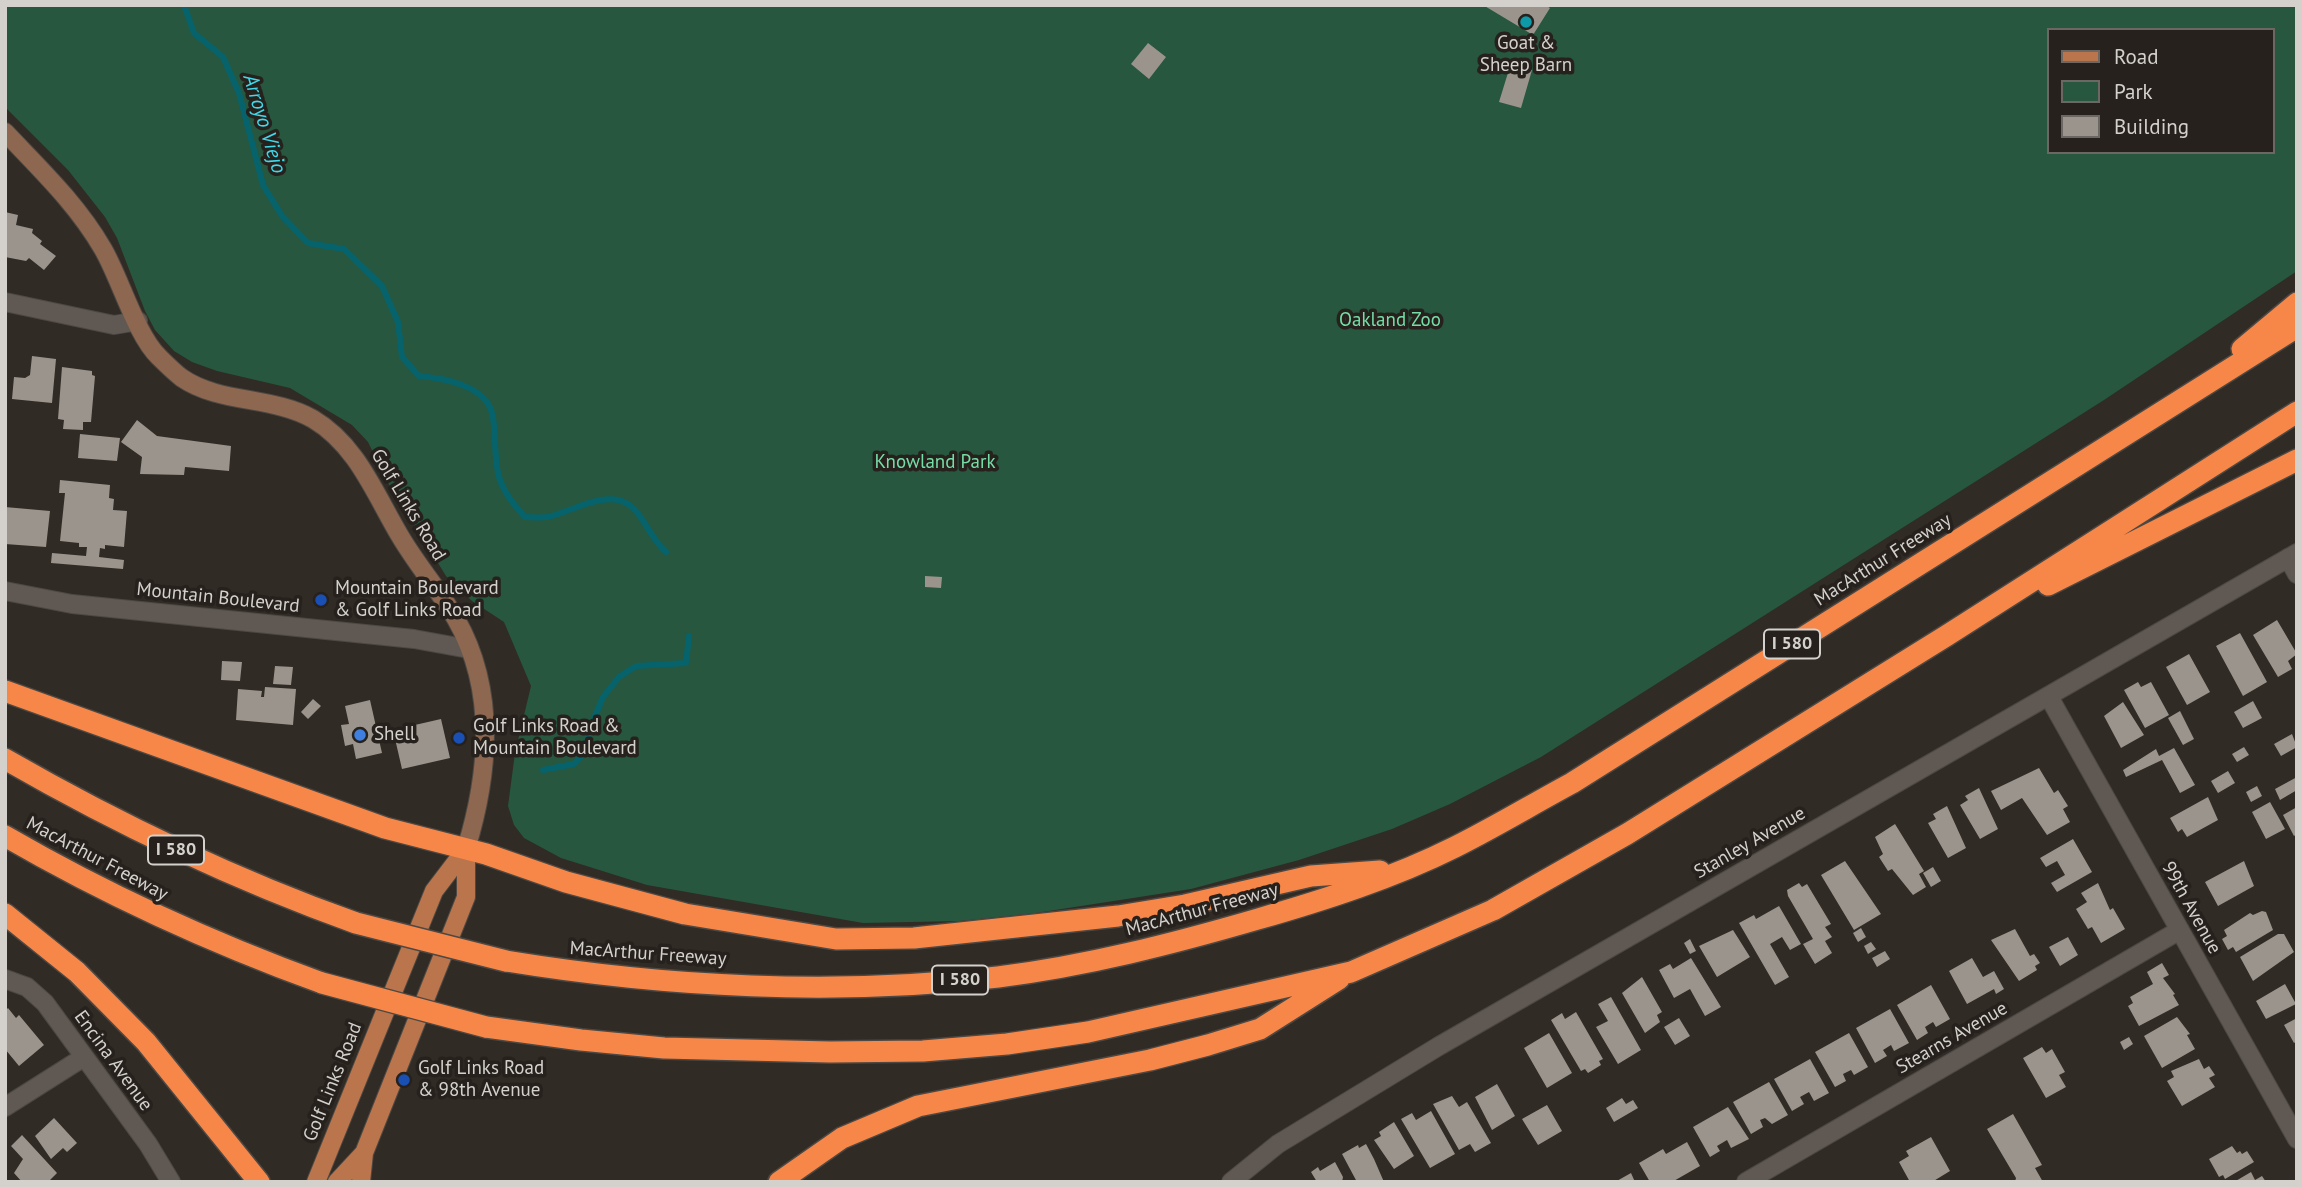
<!DOCTYPE html>
<html>
<head>
<meta charset="utf-8">
<style>
  body { margin:0 }
  #map { position:relative; width:2302px; height:1187px; overflow:hidden; background:#302b25; font-family:"PT Sans",sans-serif }
  canvas { display:block }
  .frame { position:absolute; inset:0; border:7px solid #d4d1cd; pointer-events:none }
  .legend { position:absolute; left:2047px; top:28px; width:228px; height:126px; box-sizing:border-box; background:#26211c; border:2px solid #6c6763; margin:0; padding:9px 12px; list-style:none; font-size:21px; color:#d4d1cd }
  .legend li { display:flex; align-items:center; gap:14px; height:35px }
  .legend b { width:35px; border:2px solid #6c6763 }
</style>
</head>
<body>
<div id="map">
<canvas width="2302" height="1187"></canvas>
<div class="frame"></div>
<ul class="legend">
<li><b style="height:9px;background:#ba754c"></b>Road</li>
<li><b style="height:19px;background:#27573f"></b>Park</li>
<li><b style="height:19px;background:#9b948d"></b>Building</li>
</ul>
</div>
<script>
const ctx = document.querySelector('canvas').getContext('2d');
ctx.lineJoin = 'round';
function paint(path, color) { ctx.fillStyle = color; ctx.fill(path, 'evenodd'); }
function strokePath(path, color, width, dash) { ctx.strokeStyle = color; ctx.lineWidth = width; ctx.lineCap = dash ? 'butt' : 'round'; ctx.setLineDash(dash || []); ctx.stroke(path); }
function drawText(font, color, halo, rows, align = 'center') {
  ctx.font = font + ' "PT Sans",sans-serif'; ctx.lineWidth = 7; ctx.setLineDash([]); ctx.textBaseline = 'middle'; ctx.strokeStyle = halo; ctx.fillStyle = color; for (const [text, x, y, turn = 0] of rows) {
    ctx.save(); ctx.translate(x, y); ctx.rotate((+turn || 0) * Math.PI / 180); ctx.textAlign = isNaN(turn) ? turn : align; if (halo) ctx.strokeText(text, 0, 0); ctx.fillText(text, 0, 0); ctx.restore();
  }
}
const green = new Path2D(`
  M5 5H2297V271L2104 400 1541 757 1450 804 1392 829 1299 860 1191 889 1036 913 960 921 863 923 647 885 561 858 524 838 514 825 508 806 515 753 531 686 504 622 472 601 446 576 388 483 368 442 352 425 290 388 217 371 192 362 174 351 155 330 145 311 117 238 105 217 68 170 5 107ZM2048 30H2272V152H2048Z`);
const stream = new Path2D(`
  M184 5 194 33 223 57 239 93 263 185 282 216 308 243 344 249 382 286 398 322 402 357 419 376C442 378 485 385 492 413 497 433 493 456 499 477 504 493 514 505 525 517 532 517 540 518 547 517 570 513 605 489 628 504 644 515 649 537 666 552
  M543 770 574 764 585 752 590 728 603 697 619 677 636 666 686 663 689 636`);
const building = new Path2D(`
  M1483 5H1545L1550 8 1533 35Z
  M1148 43 1166 57 1149 79 1131 64Z
  M1511 63 1532 70 1521 108 1499 102Z
  M5 212 18 215 16 225 33 229 32 233 42 241 40 244 56 256 44 270 29 258 26 261 5 257Z
  M32 356 56 359 52 403 12 399 14 377 25 378 30 375Z
  M62 367 92 371V375L95 376 91 422H83V430L63 429 64 420 58 419Z
  M137 420 157 436 231 446 229 471 185 467 184 475 140 474 142 457 121 442Z
  M80 434 120 438 117 461 78 458Z
  M60 480 110 485 109 498 114 499 113 510 127 511 124 547 105 545V549L100 548 99 557 124 560 123 569 51 563 52 553 86 556 87 547H79V543L60 541 65 493H59Z
  M5 507 50 511 46 547 5 544Z
  M925 576 942 577 941 588 925 587Z
  M2277 620 2297 654 2288 661 2292 669 2278 677 2253 635Z
  M2240 633 2267 682 2243 696 2216 646Z
  M2189 654 2210 692 2187 705 2166 667Z
  M222 661 242 662 240 681 221 680Z
  M275 666 293 667 291 685 273 684Z
  M2138 682 2141 687 2151 682 2169 715 2145 728 2124 690Z
  M265 687 296 689 293 725 236 720 238 689 262 691 261 697H264Z
  M313 699 321 706 308 719 301 712Z
  M370 700 382 753 356 759 353 744 345 746 341 725 349 724 345 706Z
  M2253 701 2262 718 2243 728 2234 712Z
  M2123 702 2144 735 2121 748 2104 716Z
  M2180 711 2194 739 2183 745 2168 718Z
  M441 719 450 758 402 769 393 730Z
  M2292 734 2297 747 2281 756 2274 744Z
  M2244 747 2249 755 2237 762 2232 754Z
  M2174 748 2195 785 2180 793 2162 760 2126 777 2123 770 2156 749 2159 756Z
  M2039 768 2054 793 2058 790 2068 806 2063 809 2070 822 2047 835 2022 798 2001 810 1991 791Z
  M2228 771 2235 783 2218 793 2211 781Z
  M2297 777V790L2280 800 2275 789Z
  M2257 786 2262 796 2251 802 2246 792Z
  M1979 788 1998 829 1980 839 1960 805 1968 800 1965 796Z
  M2208 797 2218 820 2187 837 2182 829 2178 832 2170 818Z
  M2270 802 2285 829 2266 839 2252 812Z
  M1947 806 1966 848 1948 858 1928 823 1936 819 1933 814Z
  M2297 807V834L2294 836 2283 815Z
  M1895 824 1924 871 1919 874 1926 887 1913 895 1892 869 1888 871 1879 857 1883 854 1875 837Z
  M2073 839 2092 872 2057 892 2051 883 2065 875 2057 861 2046 867 2040 858Z
  M1845 861 1881 914 1854 930 1821 875Z
  M2244 861 2254 886 2218 906 2205 882Z
  M1933 867 1941 881 1931 887 1923 873Z
  M1799 883 1802 887 1807 884 1831 924 1825 927 1832 937 1825 941 1832 953 1815 964 1803 944 1813 939 1788 896 1787 890Z
  M2098 883 2110 910 2113 908 2125 929 2101 943 2092 927 2088 929 2076 909 2087 902 2081 893Z
  M1779 906 1801 944 1790 950 1782 937 1770 944 1789 977 1775 985 1739 923 1754 915 1756 919Z
  M2262 911 2266 912 2273 930 2236 952 2233 947 2228 950 2222 939 2227 936 2224 930 2250 913 2253 915Z
  M1861 928 1866 937 1858 942 1853 933Z
  M2015 929 2030 956 2034 954 2040 963 2035 966 2037 970 2019 981 1991 940Z
  M1733 930 1750 957 1717 977 1699 946Z
  M2278 934H2284L2294 952 2253 981 2240 957Z
  M2068 937 2078 955 2060 966 2049 947Z
  M1690 939 1696 951 1690 954 1684 943Z
  M1871 942 1876 949 1868 954 1864 946Z
  M1885 951 1890 959 1877 967 1872 958Z
  M1691 958 1721 1007 1705 1016 1690 989 1674 998 1659 970 1670 964 1673 969Z
  M1972 958 1983 977 1994 971 2004 989 1996 994 1994 989 1967 1004 1949 971Z
  M2162 963 2169 975 2163 978 2175 994 2173 995 2179 1005 2139 1026 2128 1006 2133 1003 2130 997 2153 984 2147 972Z
  M1642 977 1662 1012 1657 1015 1660 1022 1645 1033 1622 993Z
  M2285 984 2296 1004 2266 1019 2256 1001Z
  M1931 985 1950 1019 1936 1027 1933 1022 1925 1027 1928 1033 1917 1040 1897 1005Z
  M1611 997 1641 1050 1618 1064 1596 1027 1608 1021 1598 1004Z
  M8 1008 16 1018 19 1015 44 1045 19 1066 5 1049V1011Z
  M1890 1009 1909 1043 1894 1051 1891 1045 1883 1050 1887 1056 1875 1063 1856 1028Z
  M1576 1012 1603 1059 1599 1061 1601 1065 1588 1073 1585 1069 1581 1071 1551 1020 1562 1013 1565 1019Z
  M2177 1017 2190 1034 2187 1035 2195 1049 2162 1068 2144 1036Z
  M1679 1018 1690 1036 1675 1045 1664 1027Z
  M2297 1018V1041L2294 1043 2284 1025Z
  M1549 1033 1572 1073 1547 1088 1524 1048Z
  M1849 1033 1868 1067 1854 1075 1851 1070 1843 1074 1846 1081 1835 1087 1815 1052Z
  M2129 1037 2133 1044 2124 1050 2120 1042Z
  M2042 1047 2046 1053 2052 1049 2065 1072 2059 1075 2066 1087 2046 1098 2023 1058Z
  M1810 1059 1829 1093 1814 1101 1809 1092 1800 1097 1804 1104 1792 1111 1774 1079Z
  M2199 1059 2204 1069 2209 1066 2215 1075 2209 1078 2215 1087 2182 1106 2167 1081 2174 1077 2171 1071Z
  M1769 1082 1788 1115 1772 1124 1765 1118 1760 1120 1763 1127 1751 1134 1733 1102Z
  M1497 1084 1515 1116 1492 1130 1475 1097Z
  M1452 1096 1459 1107 1467 1102 1491 1143 1475 1152 1470 1144 1459 1150 1433 1104Z
  M1622 1098 1626 1104 1633 1100 1638 1108 1614 1122 1606 1108Z
  M1547 1105 1562 1131 1538 1145 1522 1119Z
  M1728 1107 1749 1139 1731 1148 1727 1140 1717 1146 1720 1151 1710 1157 1693 1127Z
  M1431 1111 1455 1154 1430 1168 1401 1119 1412 1113 1416 1120Z
  M2013 1114 2042 1165 2035 1168 2043 1182H2015L2016 1178 1987 1129Z
  M54 1118 77 1143 67 1152 63 1148 51 1159 35 1136Z
  M1394 1122 1414 1156 1394 1169 1374 1140 1381 1136 1379 1132Z
  M22 1135 57 1173 48 1182H22L14 1173 23 1159 11 1146Z
  M1931 1137 1950 1171 1932 1182H1910L1899 1162 1909 1156 1906 1151Z
  M1687 1142 1700 1166 1672 1182H1650L1639 1163 1663 1149 1666 1154Z
  M1366 1144 1374 1159 1384 1182H1357L1342 1154 1358 1145 1359 1148Z
  M2232 1146 2237 1153 2240 1151 2242 1154 2247 1151 2254 1162 2225 1179 2223 1175 2219 1177 2209 1159Z
  M1335 1162 1343 1177 1342 1182H1317L1311 1172 1318 1167 1320 1171Z
  M2251 1172 2255 1180 2262 1176 2266 1182H2234Z
  M1631 1173 1635 1182H1615Z`);
const minor = new Path2D(`
  M5 302 114 325 138 321
  M2288 558 2297 574
  M2049 697 2297 1139
  M5 979 27 987 45 1003 148 1144 171 1182
  M5 1107 84 1057
  M1746 1182 2180 930`);
const tertiary = new Path2D(`
  M5 591 72 604 414 639 469 649
  M1231 1182 1278 1144 1439 1046 2297 553`);
const secondary = new Path2D(`
  M5 132C40 169 77 204 103 249 120 278 136 335 159 357 166 364 174 372 182 378 220 404 273 396 313 419 357 445 375 494 400 536 417 565 439 590 456 619 497 691 489 774 466 849`);
const primary = new Path2D(`
  M316 1182 434 891 466 849
  M337 1182 364 1153 466 897V849
  M361 1182 364 1153`);
const motorway = new Path2D(`
  M2242 349 2297 303
  M2048 585 2297 460
  M5 691 385 828 486 854 566 882 685 914 836 939 914 938 1118 916 1185 905 1311 876 1380 871
  M5 759C118 824 233 879 356 923
  M5 836C107 895 212 943 322 983
  M5 914 77 972 146 1042 259 1182
  M506 961C665 987 837 996 998 977 1086 966 1172 944 1258 919 1324 900 1393 878 1455 847 1495 827 1533 804 1572 783L2297 327
  M486 1027 581 1040 664 1048 830 1052 923 1051 1007 1044 1088 1032 1351 972 1493 910 1627 834 1946 636 2297 412
  M779 1182 842 1138 918 1106 1150 1060 1208 1045 1260 1029 1339 979`);
const motorwayBridge = new Path2D(`
  M356 923 506 961
  M322 983 486 1027`);
const markers = [
  [1526,22,7,"#0f9aa8"],
  [321,600,7,"#1a4fb4"],
  [360,735,7,"#3f7fe0"],
  [459,738,7,"#1a4fb4"],
  [404,1080,7,"#1a4fb4"]
];
const shields = [
  [1792,644,56],
  [176,850,56],
  [960,980,56]
];
const shieldNames = [
  ["I 580",1792,644],
  ["I 580",176,850],
  ["I 580",960,980]
];
const poiNames = [
  ["Goat &",1526,44,"center"],
  ["Sheep Barn",1526,66,"center"],
  ["Mountain Boulevard",335,589],
  ["& Golf Links Road",335,611],
  ["Golf Links Road &",473,727],
  ["Mountain Boulevard",473,749],
  ["Shell",374,735],
  ["Golf Links Road",418,1069],
  ["& 98th Avenue",418,1091]
];
const parkNames = [
  ["Oakland Zoo",1390,321],
  ["Knowland Park",935,463]
];
const streetNames = [
  ["Golf Links Road",408,505,59],
  ["MacArthur Freeway",1883,560,-32],
  ["Mountain Boulevard",218,598,6],
  ["Stanley Avenue",1750,843,-30],
  ["MacArthur Freeway",97,859,28],
  ["99th Avenue",2191,908,61],
  ["MacArthur Freeway",1202,910,-15],
  ["MacArthur Freeway",648,954,4],
  ["Stearns Avenue",1952,1038,-30],
  ["Encina Avenue",113,1061,54],
  ["Golf Links Road",333,1082,-68]
];
const waterNames = [
  ["Arroyo Viejo",264,124,73]
];
paint(green, '#27573f');
strokePath(stream, '#06636c', 6);
paint(building, '#9b948d');
strokePath(minor, '#4d4843', 20);
strokePath(tertiary, '#4d4843', 20);
strokePath(secondary, '#4d4843', 20);
strokePath(primary, '#4d4843', 20);
strokePath(motorway, '#4d4843', 24);
strokePath(minor, '#605953', 18);
strokePath(tertiary, '#605953', 18);
strokePath(secondary, '#8d6750', 18);
strokePath(primary, '#ba754c', 18);
strokePath(motorway, '#f68748', 21);
strokePath(motorwayBridge, '#4d4843', 24, []);
strokePath(motorwayBridge, '#f68748', 21);
for (const [x, y, r, color] of markers) { const dot = new Path2D(); dot.arc(x, y, r, 0, 2 * Math.PI); ctx.fillStyle = color; ctx.fill(dot); strokePath(dot, '#26211c', 2.5); }
for (const [x, y, w] of shields) { const box = new Path2D(); box.roundRect(x - w / 2, y - 14.5, w, 29, 5); ctx.fillStyle = '#26211c'; ctx.fill(box); strokePath(box, '#d4d1cd', 2); }
drawText('bold 18px', '#d4d1cd', null, shieldNames);
drawText('19px', '#d4d1cd', '#26211c', poiNames, 'left');
drawText('19px', '#75dea7', '#26211c', parkNames);
drawText('19px', '#d4d1cd', '#26211c', streetNames);
drawText('italic 21px', '#3ed9eb', '#26211c', waterNames);
</script>
</body>
</html>
